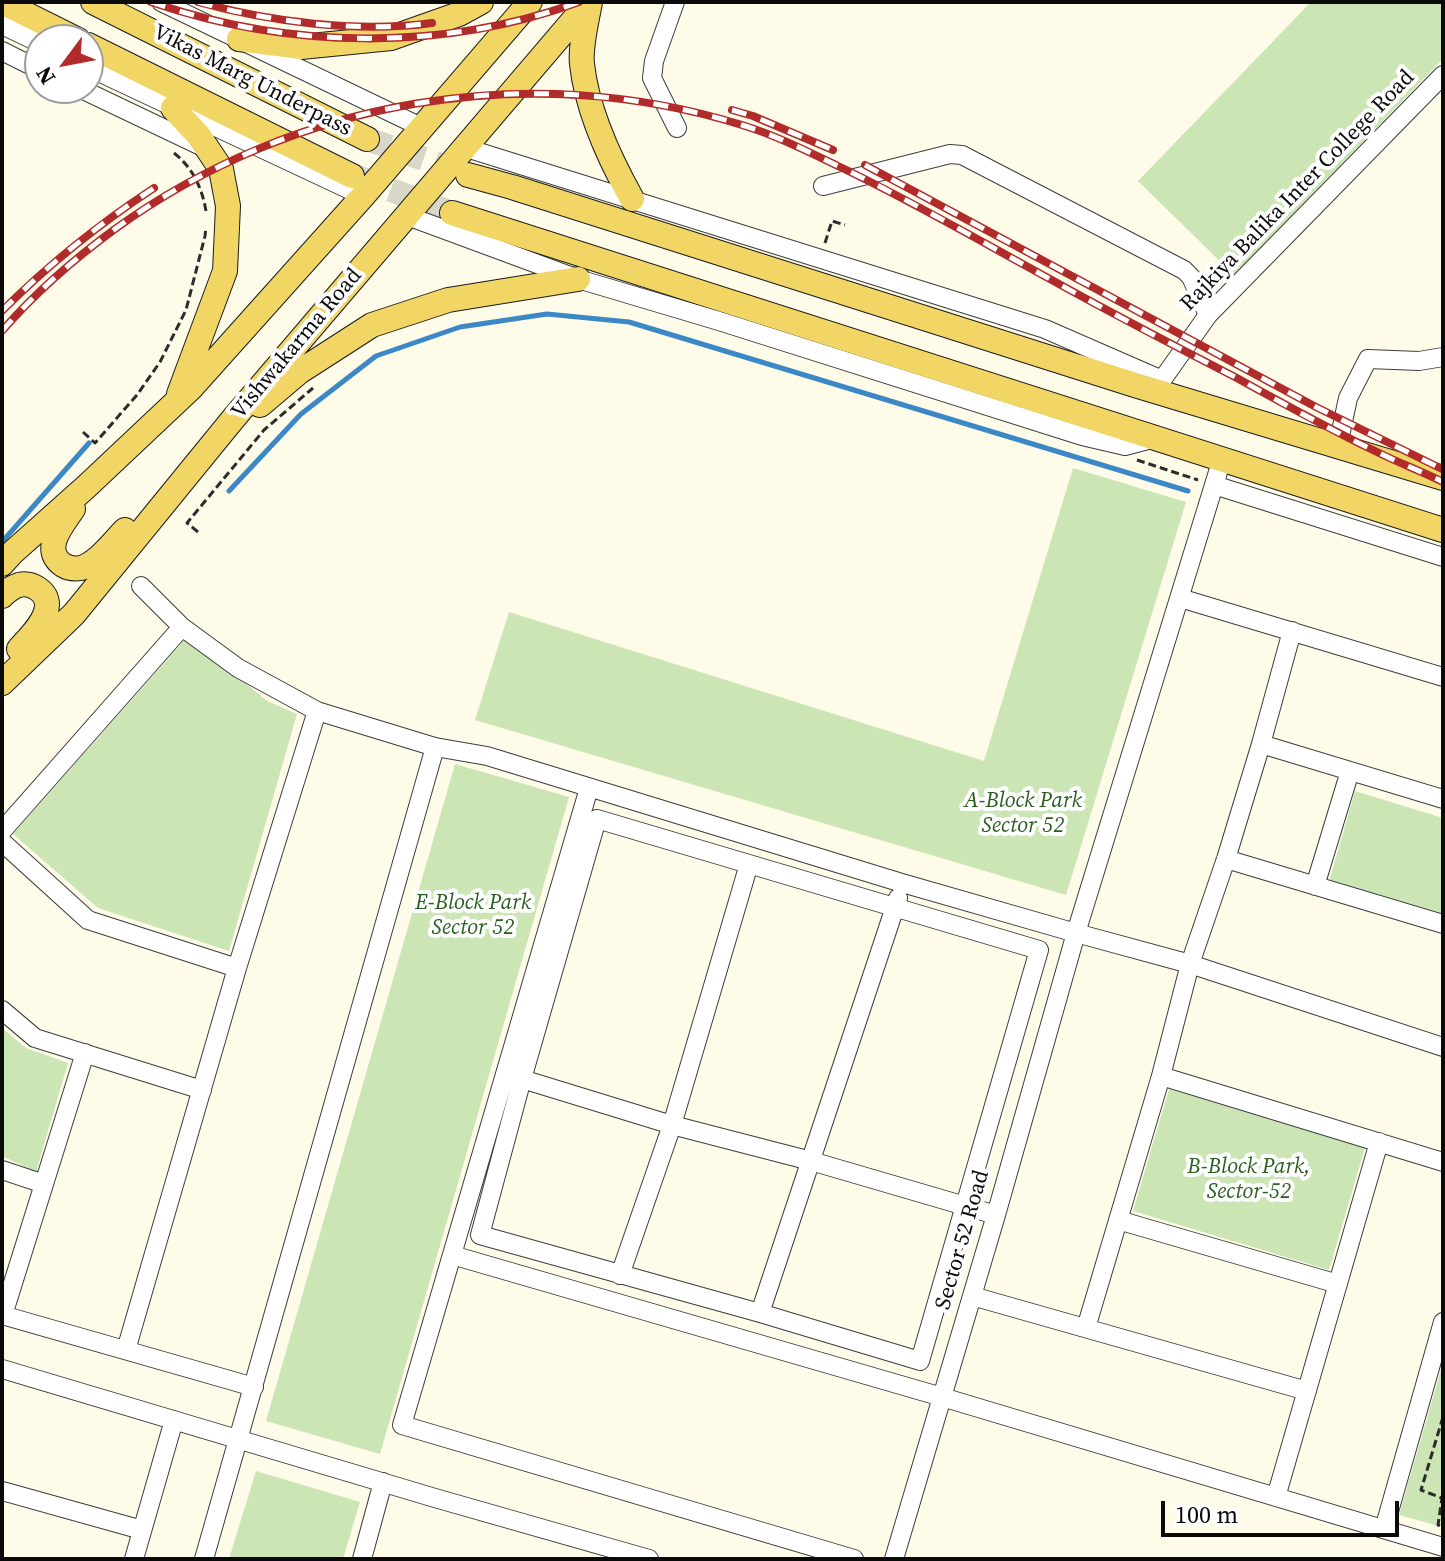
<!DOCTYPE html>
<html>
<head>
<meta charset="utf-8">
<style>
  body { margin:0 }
  #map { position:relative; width:1445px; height:1561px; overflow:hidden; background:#fefbe9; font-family:"Source Serif 4",serif }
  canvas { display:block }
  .frame { position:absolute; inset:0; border:4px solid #0a0a0a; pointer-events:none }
  .north { position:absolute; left:24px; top:24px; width:80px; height:80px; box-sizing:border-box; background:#fff; border:2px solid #9d9d9d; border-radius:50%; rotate:238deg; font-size:22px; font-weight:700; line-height:32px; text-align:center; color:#0a0a0a }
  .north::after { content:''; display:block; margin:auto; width:28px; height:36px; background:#b22b2b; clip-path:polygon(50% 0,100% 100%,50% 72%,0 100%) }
  .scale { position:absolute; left:1161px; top:1501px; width:238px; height:36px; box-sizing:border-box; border:4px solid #0a0a0a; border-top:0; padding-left:10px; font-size:24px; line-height:28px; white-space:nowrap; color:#0a0a0a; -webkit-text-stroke:6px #fff; paint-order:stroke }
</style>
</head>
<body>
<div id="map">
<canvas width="1445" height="1561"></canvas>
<div class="frame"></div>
<div class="north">N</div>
<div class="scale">100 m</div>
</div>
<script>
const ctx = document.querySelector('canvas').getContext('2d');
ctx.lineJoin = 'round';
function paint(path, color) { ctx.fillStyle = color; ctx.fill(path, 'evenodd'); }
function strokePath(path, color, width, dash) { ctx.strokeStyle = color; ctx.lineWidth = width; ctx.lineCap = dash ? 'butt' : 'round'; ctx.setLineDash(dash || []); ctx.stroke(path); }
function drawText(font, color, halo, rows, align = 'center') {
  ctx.font = font + ' "Source Serif 4",serif'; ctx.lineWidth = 8; ctx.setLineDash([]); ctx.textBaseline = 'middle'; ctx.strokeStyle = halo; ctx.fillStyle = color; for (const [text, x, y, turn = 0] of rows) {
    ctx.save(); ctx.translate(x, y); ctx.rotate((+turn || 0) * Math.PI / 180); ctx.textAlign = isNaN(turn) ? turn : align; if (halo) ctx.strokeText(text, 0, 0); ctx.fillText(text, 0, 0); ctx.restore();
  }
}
const green = new Path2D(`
  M1311 2H1443V59L1234 275 1138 181Z
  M1073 468 1186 502 1066 895 475 720 509 612 984 761Z
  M189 635 267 701 297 714 229 951 98 908 13 834Z
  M455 764 569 797 380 1454 266 1421Z
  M1355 791 1443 818V916L1329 882Z
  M2 1028 26 1048 68 1063 36 1172 2 1156Z
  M1169 1089 1365 1148 1329 1270 1133 1211Z
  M1443 1363V1527L1399 1515Z
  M256 1471 360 1502 343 1559H229Z`);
const stream = new Path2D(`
  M229 491 301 414 376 356 460 327 547 314 629 322 1188 491
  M2 542 89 443`);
const majorTunnel = new Path2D(`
  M367 139 467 174
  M357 177 452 213`);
const path = new Path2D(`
  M44 88 64 98
  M174 153C193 168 202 188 206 211
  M825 243 832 221 845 225
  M83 432 95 443 137 395 160 362 186 310 205 236 206 227
  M1137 460 1198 480
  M198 532 187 523 264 430 313 388
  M1443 1417 1421 1490 1442 1498 1438 1525 1443 1527`);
const minor = new Path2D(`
  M161 2 421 127
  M675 2 654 61 652 78 677 128
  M2 25 40 43
  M2 51 40 70
  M88 67 363 196
  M79 88 207 149
  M463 147 1045 329 1162 380
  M823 186 950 154 962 155 1184 270 1191 277 1208 315
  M405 215 578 279 719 321 1082 436 1125 446 1155 438
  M1162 380 1208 315 1443 75
  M1340 436 1348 398 1368 359 1419 361 1443 357
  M1214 485 1443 557
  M141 586 182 627 238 668 317 711 435 747 487 756 902 883 1076 933 1190 964 1443 1047
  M1180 598 1443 677
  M1261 744 1443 799
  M589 788 402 1425 854 1559
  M597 819 1039 950 920 1361 760 1313 480 1235 522 1079Z
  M2 831 182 627
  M2 842 88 920 237 968
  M1226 859 1443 924
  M1315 886 1350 771
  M2 1010 35 1038 202 1090
  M1161 1076 1443 1162
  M522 1079 672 1125 811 1161 996 1215
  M2 1170 44 1184
  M1118 1220 1338 1284
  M452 1255 942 1397 1443 1547
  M620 1275 672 1125 749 864
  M972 1296 1307 1391
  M760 1313 898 898
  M2 1315 254 1387
  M3 1315 85 1053
  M1086 1328 1161 1076 1190 964 1226 859 1261 744 1292 631
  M126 1350 237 968 317 711
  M2 1369 435 1498 649 1559
  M2 1491 142 1530
  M1276 1497 1379 1142
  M1384 1529 1443 1322
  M134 1559 174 1420
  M204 1559 435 747
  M362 1559 383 1482
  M894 1559 996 1215 1076 933 1222 459`);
const major = new Path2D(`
  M2 2 78 40
  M93 2 367 139
  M590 2C587 20 580 46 582 64 587 111 609 158 632 199
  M239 39 301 47 391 38 459 14 481 2
  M88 45 352 176
  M173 108 199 136 221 169 228 206 225 271 179 394
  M468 175 512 187 1135 385 1443 478
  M452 213 1443 530
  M260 405 299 372 372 325 448 300 578 279
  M73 509C62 525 41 549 63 565 68 568 75 569 81 568 98 563 113 542 125 530
  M2 564 13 552 87 486 191 388 363 196 530 2
  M2 596C7 591 12 587 19 585 31 582 47 591 47 605 47 621 29 638 19 649
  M2 683 74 614 233 419 589 2`);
const rail = new Path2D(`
  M151 2C288 49 442 52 579 2
  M198 2C270 22 358 33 432 23
  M732 110 753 116 833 150
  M865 165 1316 407 1442 469
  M2 311C49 264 99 224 154 188
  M2 331C35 293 74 259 115 229 295 99 529 59 742 125 775 135 807 151 838 166 910 200 980 241 1050 279 1111 313 1173 345 1235 377 1282 403 1329 429 1377 452 1399 463 1421 471 1443 482`);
const streetNames = [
  ["Vikas Marg Underpass",252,81,27],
  ["Rajkiya Balika Inter College Road",1298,191,-46],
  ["Vishwakarma Road",297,344,-50],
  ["Sector 52 Road",963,1240,-74]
];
const parkNames = [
  ["A-Block Park",1023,801],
  ["Sector 52",1023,826],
  ["E-Block Park",473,903],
  ["Sector 52",473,928],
  ["B-Block Park,",1249,1167],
  ["Sector-52",1249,1192]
];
paint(green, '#cce5b5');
strokePath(stream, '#3c87c5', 5);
strokePath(majorTunnel, '#d9d7c8', 24, [24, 12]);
strokePath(minor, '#3d3d3d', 20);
strokePath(major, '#1b1b1b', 26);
strokePath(path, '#2c2c2c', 3, [8, 4]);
strokePath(minor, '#fff', 18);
strokePath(major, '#f1d666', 24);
strokePath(rail, '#b22b2b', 8);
strokePath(rail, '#fff', 5, [15]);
drawText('22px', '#0a0a0a', '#fff', streetNames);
drawText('italic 22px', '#295e1f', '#fff', parkNames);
</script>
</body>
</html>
